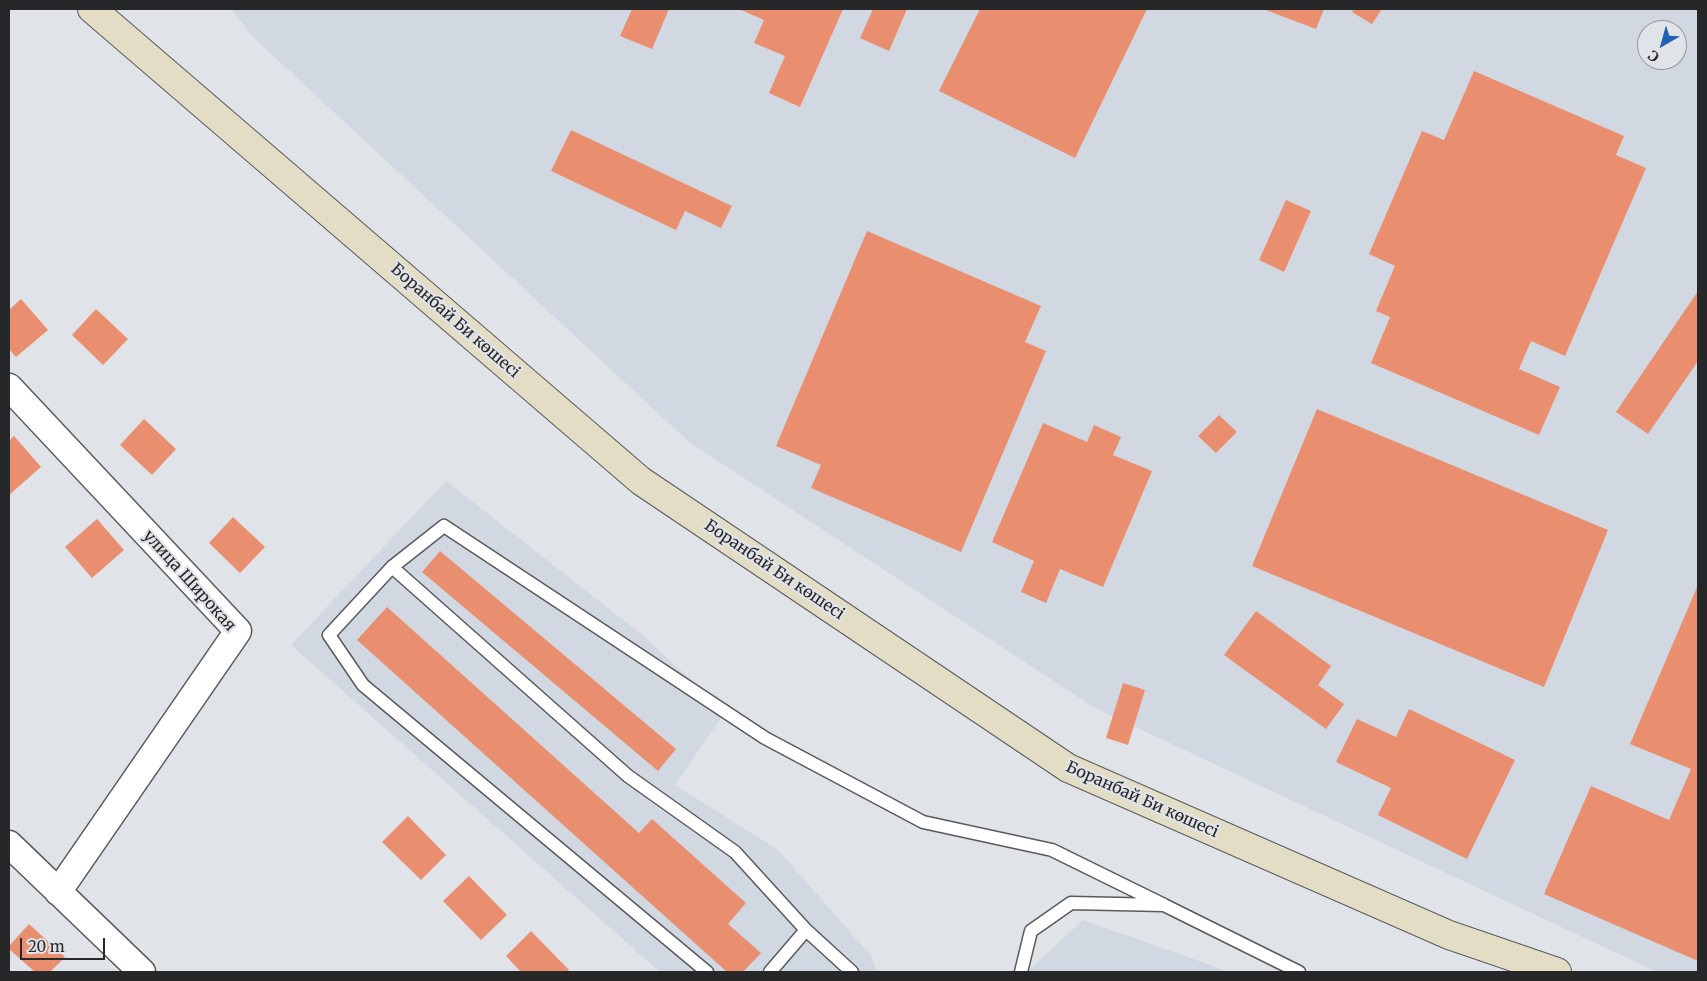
<!DOCTYPE html>
<html>
<head>
<meta charset="utf-8">
<style>
  body { margin:0 }
  #map { position:relative; width:1707px; height:981px; overflow:hidden; background:#e0e3e7; font-family:Merriweather,serif }
  canvas { display:block }
  .frame { position:absolute; inset:0; border:10px solid #262728; pointer-events:none }
  .north { position:absolute; left:1637px; top:20px; width:50px; height:50px; box-sizing:border-box; background:#e0e3e7; border:1px solid #96989b; border-radius:50%; rotate:218deg; font-size:14px; font-weight:700; line-height:20px; text-align:center; color:#262728 }
  .north::after { content:''; display:block; margin:auto; width:18px; height:22px; background:#2162b3; clip-path:polygon(50% 0,100% 100%,50% 72%,0 100%) }
  .scale { position:absolute; left:20px; top:938px; width:85px; height:22px; box-sizing:border-box; border:2px solid #262728; border-top:0; padding-left:6px; font-size:15px; line-height:18px; white-space:nowrap; color:#262728; -webkit-text-stroke:4px #e0e3e7; paint-order:stroke }
</style>
</head>
<body>
<div id="map">
<canvas width="1707" height="981"></canvas>
<div class="frame"></div>
<div class="north">С</div>
<div class="scale">20 m</div>
</div>
<script>
const ctx = document.querySelector('canvas').getContext('2d');
ctx.lineJoin = 'round';
function paint(path, color) { ctx.fillStyle = color; ctx.fill(path, 'evenodd'); }
function strokePath(path, color, width, dash) { ctx.strokeStyle = color; ctx.lineWidth = width; ctx.lineCap = dash ? 'butt' : 'round'; ctx.setLineDash(dash || []); ctx.stroke(path); }
function drawText(font, color, halo, rows, align = 'center') {
  ctx.font = font + ' Merriweather,serif'; ctx.lineWidth = 4.5; ctx.setLineDash([]); ctx.textBaseline = 'middle'; ctx.strokeStyle = halo; ctx.fillStyle = color; for (const [text, x, y, turn = 0] of rows) {
    ctx.save(); ctx.translate(x, y); ctx.rotate((+turn || 0) * Math.PI / 180); ctx.textAlign = isNaN(turn) ? turn : align; if (halo) ctx.strokeText(text, 0, 0); ctx.fillText(text, 0, 0); ctx.restore();
  }
}
const built = new Path2D(`
  M231 9H1698V972H1657L1095 708 689 442 253 37ZM1647 30H1677V60H1647Z
  M446 481 645 637 725 712 675 785 778 850 872 957 877 972H660L291 645Z
  M1083 920 1230 972H1027Z`);
const building = new Path2D(`
  M632 9H669L652 49 620 36Z
  M739 9H843L800 107 769 93 785 56 754 43 764 20Z
  M873 9H907L889 51 860 38Z
  M980 9H1147L1075 158 939 91Z
  M1263 9H1324L1316 29Z
  M1354 9H1382L1372 24 1352 12Z
  M1474 71 1624 136 1616 155 1646 168 1565 356 1531 341 1519 369 1560 387 1539 435 1371 363 1390 317 1376 311 1395 266 1369 254 1422 131 1444 140Z
  M571 130 732 206 721 228 685 211 676 230 551 171Z
  M1286 200 1311 211 1284 272 1259 260Z
  M867 231 1041 306 1025 342 1046 351 961 552 811 488 821 465 776 446Z
  M1698 291V361L1648 434 1616 412Z
  M21 299 48 330 16 357 9 349V310Z
  M96 309 128 339 103 365 72 335Z
  M1317 409 1608 530 1544 687 1252 566Z
  M1219 415 1237 432 1216 453 1198 436Z
  M144 419 176 449 152 475 120 445Z
  M1043 423 1087 442 1094 425 1121 437 1113 455 1152 471 1103 587 1060 569 1046 603 1021 592 1034 561 992 542Z
  M14 436 41 467 9 495V441Z
  M233 517 265 547 240 573 209 543Z
  M97 519 124 550 92 578 65 547Z
  M440 551 676 749 658 771 422 572Z
  M1698 585V961L1544 894 1591 786 1669 820 1691 769 1630 744Z
  M387 607 639 833 652 819 746 903 728 924 761 953 743 972H727L357 640Z
  M1256 611 1331 666 1318 685 1344 704 1326 729 1224 655Z
  M1123 683 1145 690 1128 745 1106 738Z
  M1409 709 1515 760 1467 859 1378 815 1391 788 1336 762 1357 719 1396 737Z
  M408 816 446 855 421 880 382 842Z
  M469 876 507 915 481 940 443 901Z
  M29 924 65 957 50 972H35L9 949V946Z
  M531 931 569 970 567 972H521L506 956Z`);
const service = new Path2D(`
  M392 567 329 635 363 685 707 972
  M770 972 806 930
  M852 972 806 930 735 852 628 776 392 567 444 526 765 738 923 822 1052 850 1164 905
  M1021 972 1031 931 1071 903 1164 905 1299 972`);
const minor = new Path2D(`
  M9 387 238 631 58 892
  M9 844 142 972`);
const secondary = new Path2D(`
  M92 9 641 481 1068 768 1449 935 1557 972`);
const streetNames = [
  ["Боранбай Би көшесі",455,321,41],
  ["Боранбай Би көшесі",774,570,34],
  ["улица Широкая",189,581,48],
  ["Боранбай Би көшесі",1142,800,24]
];
paint(built, '#d1d8e2');
paint(building, '#e98f70');
strokePath(service, '#585a5d', 15);
strokePath(minor, '#585a5d', 29);
strokePath(secondary, '#585a5d', 30);
strokePath(service, '#fff', 12);
strokePath(minor, '#fff', 26);
strokePath(secondary, '#e3ddc5', 28);
drawText('16px', '#262728', '#e0e3e7', streetNames);
</script>
</body>
</html>
